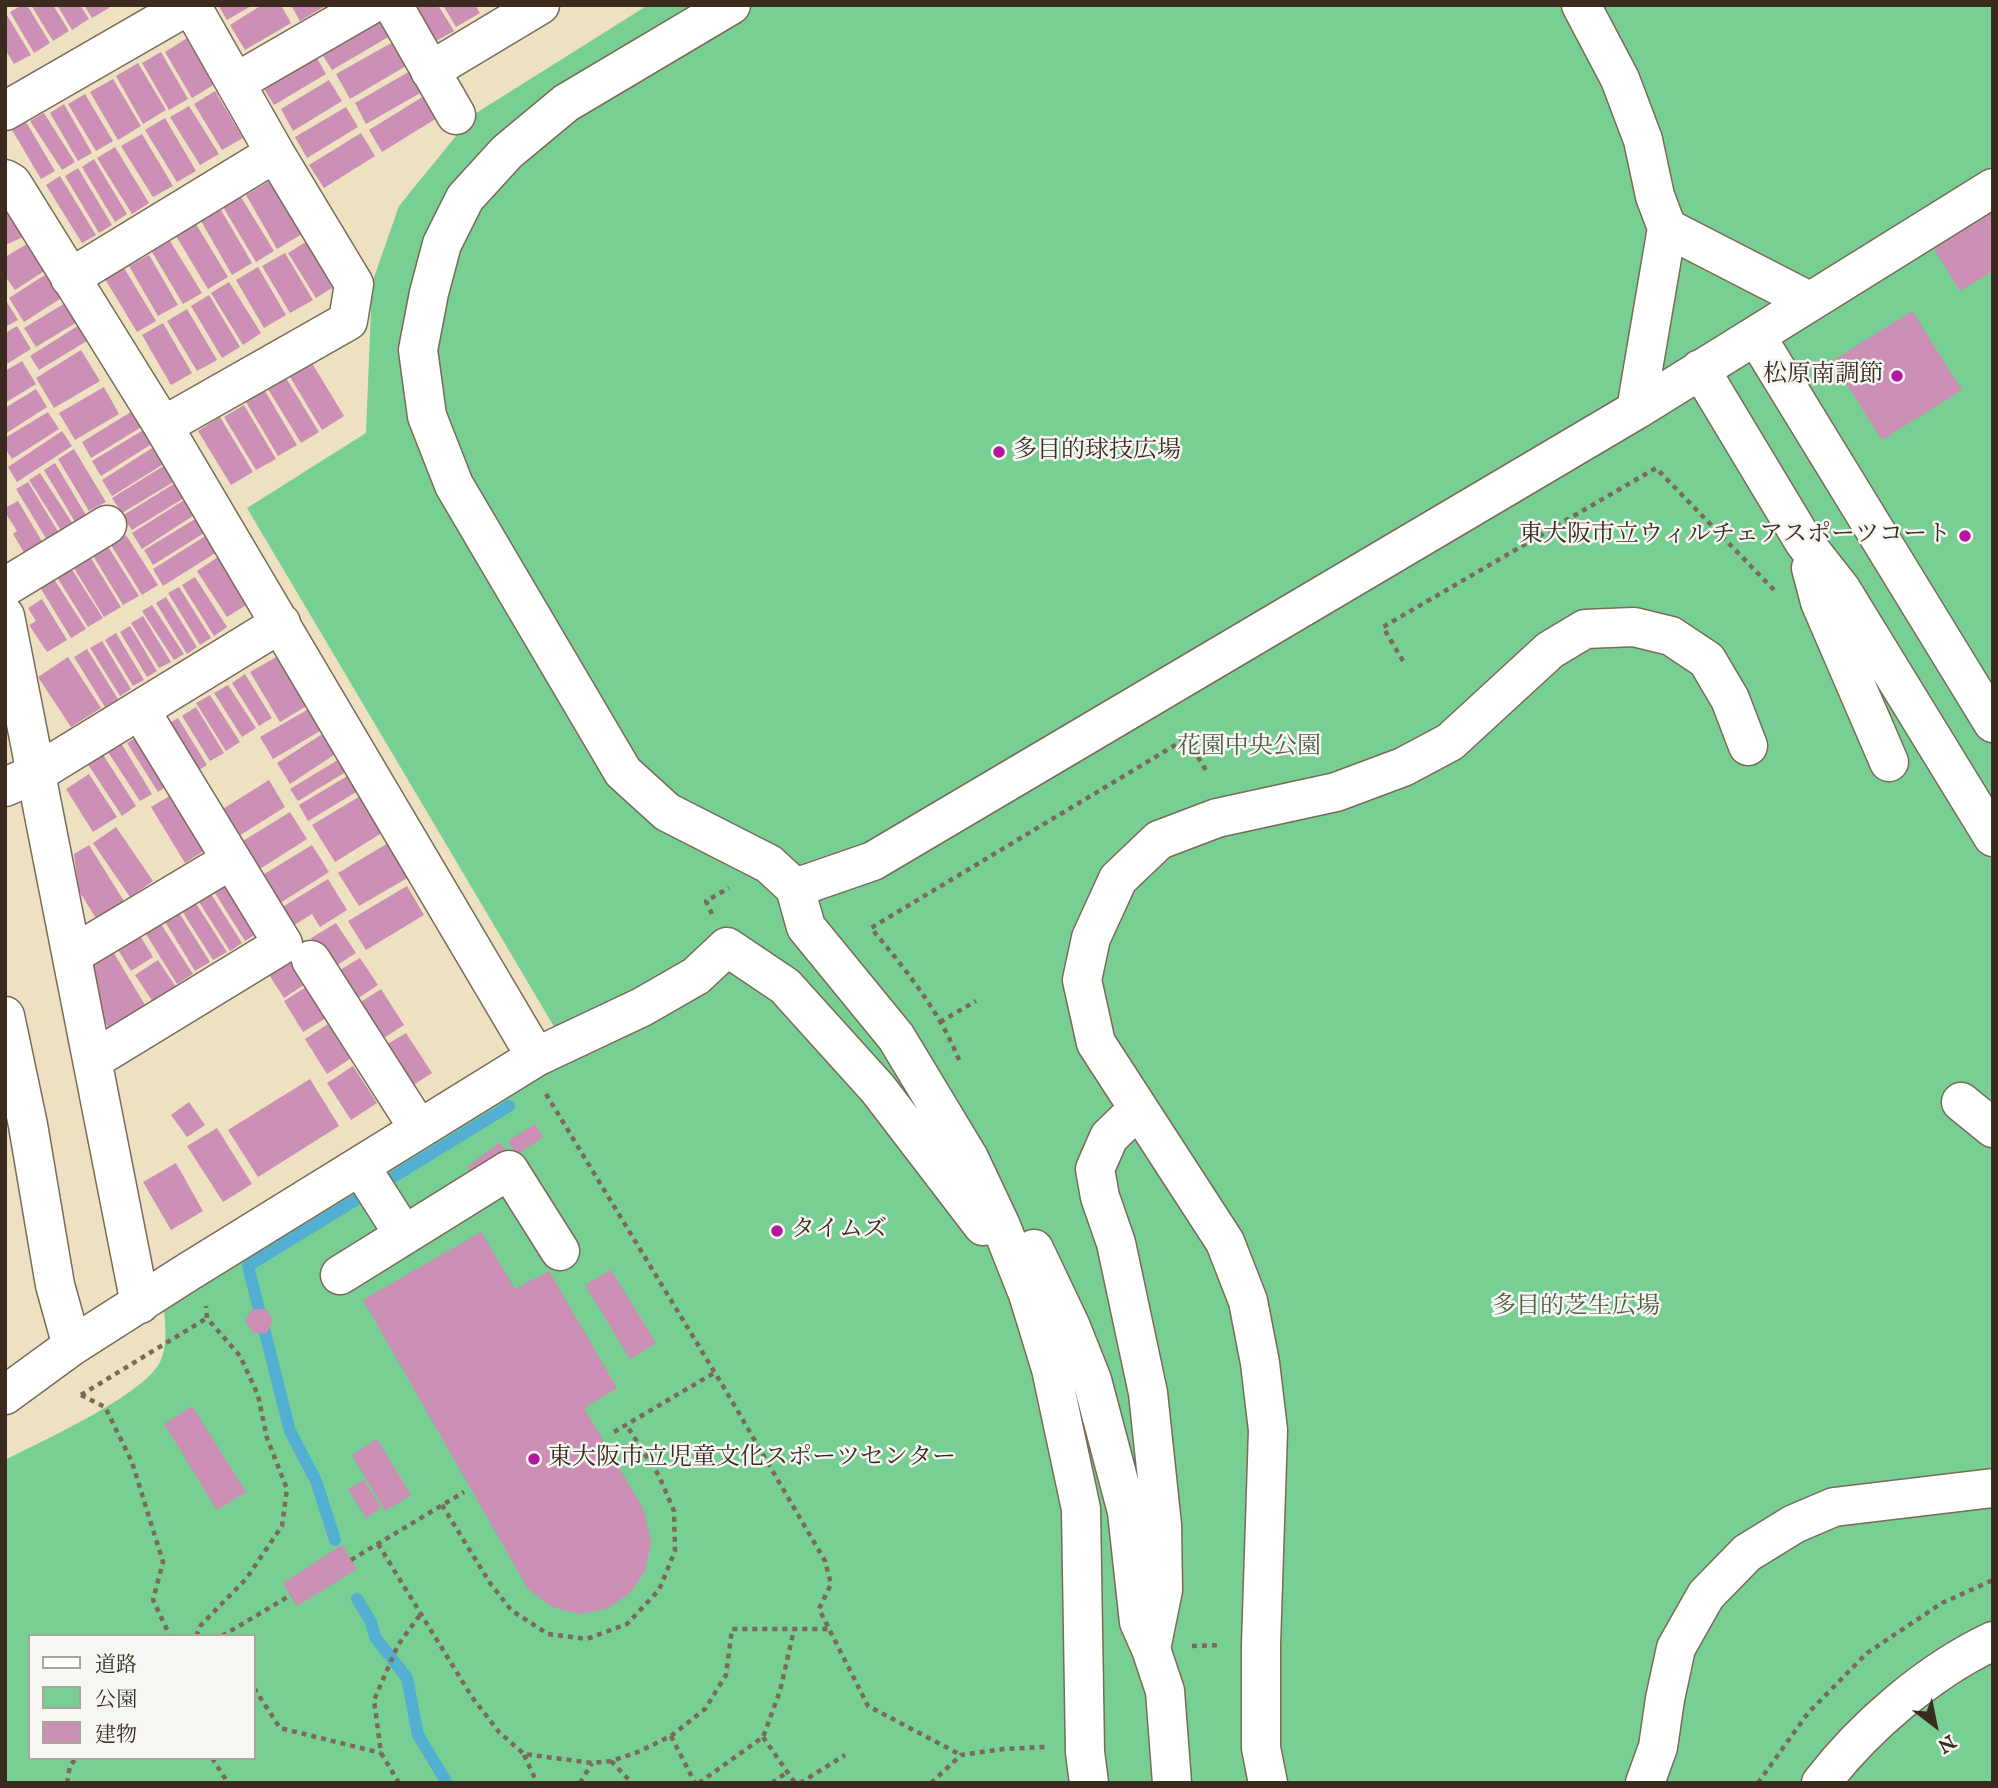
<!DOCTYPE html>
<html>
<head>
<meta charset="utf-8">
<style>
  body { margin:0 }
  #map { position:relative; width:1998px; height:1788px; overflow:hidden; background:#eee1c2; font-family:"IM FELL English","Noto Serif JP",serif }
  canvas { display:block }
  .frame { position:absolute; inset:0; border:7px solid #3b2a1e; pointer-events:none }
  .legend { position:absolute; left:28px; top:1634px; width:228px; height:126px; box-sizing:border-box; background:#f6f6f2; border:2px solid #aba49d; margin:0; padding:9px 12px; list-style:none; font-size:21px; color:#3b2a1e }
  .legend li { display:flex; align-items:center; gap:14px; height:35px }
  .legend b { width:35px; border:2px solid #aba49d }
  .north { position:absolute; left:1900px; top:1690px; width:70px; height:70px; -webkit-text-stroke:5px #f6f6f2; paint-order:stroke; rotate:148deg; font-size:19px; font-weight:700; line-height:28px; text-align:center; color:#3b2a1e }
  .north::after { content:''; display:block; margin:auto; width:24px; height:32px; background:#3b2a1e; clip-path:polygon(50% 0,100% 100%,50% 72%,0 100%) }
</style>
</head>
<body>
<div id="map">
<canvas width="1998" height="1788"></canvas>
<div class="frame"></div>
<ul class="legend">
<li><b style="height:9px;background:#fff"></b>道路</li>
<li><b style="height:19px;background:#77cf94"></b>公園</li>
<li><b style="height:19px;background:#cc8fb5"></b>建物</li>
</ul>
<div class="north">N</div>
</div>
<script>
const ctx = document.querySelector('canvas').getContext('2d');
ctx.lineJoin = 'round';
function paint(path, color) { ctx.fillStyle = color; ctx.fill(path, 'evenodd'); }
function strokePath(path, color, width, dash) { ctx.strokeStyle = color; ctx.lineWidth = width; ctx.lineCap = dash ? 'butt' : 'round'; ctx.setLineDash(dash || []); ctx.stroke(path); }
function drawText(font, color, halo, rows, align = 'center') {
  ctx.font = font + ' "IM FELL English","Noto Serif JP",serif'; ctx.lineWidth = 5; ctx.setLineDash([]); ctx.textBaseline = 'middle'; ctx.strokeStyle = halo; ctx.fillStyle = color; for (const [text, x, y, turn = 0] of rows) {
    ctx.save(); ctx.translate(x, y); ctx.rotate((+turn || 0) * Math.PI / 180); ctx.textAlign = isNaN(turn) ? turn : align; if (halo) ctx.strokeText(text, 0, 0); ctx.fillText(text, 0, 0); ctx.restore();
  }
}
const green = new Path2D(`
  M648 5H1993V1783H5V1460C40 1442 144 1395 160 1362 168 1346 165 1326 164 1309L572 1057 247 508 366 433 372 283 399 206 473 115ZM30 1636H254V1758H30Z`);
const stream = new Path2D(`
  M335 1540 316 1481 290 1431 248 1266 509 1106
  M357 1599 371 1622 375 1637 407 1678 418 1735 447 1783`);
const building = new Path2D(`
  M22 5H27L50 43 34 53 10 12Z
  M31 5H53L69 31 53 41Z
  M57 5H80L89 19 72 30Z
  M84 5H107L109 8 92 18Z
  M218 5H253L227 20Z
  M262 5H281L291 23 245 50 230 25Z
  M291 5H327L300 21Z
  M413 5H438L454 31 434 42Z
  M443 5H475L480 13 456 27Z
  M5 12 31 55 14 64 5 49Z
  M378 17 390 36 332 70 320 51Z
  M187 38 215 84 192 98 165 52Z
  M393 42 406 66 350 99 336 74Z
  M313 51 326 74 274 105 260 82Z
  M161 52 188 99 169 110 142 63Z
  M138 63 166 110 143 124 116 76Z
  M410 71 422 92 366 124 355 103Z
  M113 79 141 126 118 140 90 92Z
  M329 80 342 101 293 131 281 109Z
  M215 91 243 138 222 150 194 104Z
  M85 94 113 141 96 151 68 104Z
  M424 96 437 118 382 152 369 130Z
  M64 104 92 153 78 161 50 113Z
  M189 106 219 154 200 165 170 117Z
  M346 107 358 127 307 158 295 137Z
  M44 113 75 162 62 170 30 121Z
  M165 118 196 171 177 182 145 130Z
  M26 122 55 171 41 179 12 130Z
  M361 133 375 156 324 188 309 165Z
  M142 134 173 186 153 197 121 146Z
  M115 147 149 203 132 214 97 158Z
  M94 159 127 214 115 222 82 167Z
  M78 168 112 225 99 233 65 176Z
  M60 176 96 235 82 243 46 185Z
  M271 180 302 234 277 249 246 195Z
  M241 197 274 251 256 262 223 207Z
  M9 205 23 237 5 245V206Z
  M221 210 252 263 232 275 201 221Z
  M1993 212V271L1960 291 1934 249Z
  M196 224 228 277 208 289 176 236Z
  M309 240 337 285 316 298 288 253Z
  M32 241 49 268 15 290 5 276V257Z
  M170 241 202 293 183 304 152 252Z
  M285 253 313 300 290 313 262 266Z
  M149 255 178 305 158 316 129 266Z
  M258 267 286 315 264 328 236 280Z
  M124 268 156 321 137 332 105 279Z
  M51 271 66 295 24 322 9 298Z
  M229 282 261 333 243 345 211 293Z
  M209 295 240 347 222 358 191 306Z
  M5 299 18 320 5 327Z
  M70 300 82 319 36 347 24 328Z
  M187 309 217 360 197 371 167 321Z
  M1912 311 1962 390 1882 440 1832 361Z
  M163 323 192 373 171 385 142 335Z
  M81 324 90 339 39 370 30 356Z
  M17 326 31 349 5 365V333Z
  M81 350 100 381 54 408 36 378Z
  M22 361 36 384 5 403V371Z
  M312 363 344 416 322 430 290 377Z
  M286 378 319 432 301 443 268 389Z
  M104 387 119 414 75 440 59 413Z
  M36 389 47 407 5 434V408Z
  M265 391 297 445 278 456 246 402Z
  M244 405 276 459 256 470 224 417Z
  M139 407 148 423 91 458 82 442Z
  M48 412 59 429 12 459 5 448V438Z
  M220 417 253 472 231 485 198 431Z
  M150 426 158 440 101 476 92 461Z
  M62 431 72 446 17 482 8 467Z
  M160 443 170 460 112 496 102 480Z
  M74 449 106 502 89 511 58 459Z
  M170 462 180 478 122 513 112 498Z
  M55 463 86 515 75 522 44 470Z
  M40 473 73 524 62 532 29 480Z
  M180 480 189 495 132 530 122 516Z
  M28 482 59 533 47 540 16 489Z
  M189 497 199 512 142 549 132 533Z
  M18 501 43 543 25 554 13 534 17 531 5 512V508Z
  M200 516 209 530 153 565 144 550Z
  M210 533 220 550 163 586 153 569Z
  M126 535 158 585 142 595 111 545Z
  M107 545 139 596 123 605 92 554Z
  M89 555 121 607 104 617 72 565Z
  M221 555 251 602 227 617 197 571Z
  M69 565 103 618 88 627 55 574Z
  M52 576 86 629 71 638 38 584Z
  M195 577 227 627 214 636 182 585Z
  M179 587 211 638 200 645 168 593Z
  M166 597 197 647 187 654 156 603Z
  M42 599 67 640 47 652 29 625 36 621 28 608Z
  M152 605 184 654 174 660 142 611Z
  M143 616 171 662 159 668 131 623Z
  M130 626 157 671 147 677 120 632Z
  M116 633 144 680 133 686 105 640Z
  M102 641 131 689 120 696 90 648Z
  M87 649 118 699 105 707 74 657Z
  M280 655 310 704 280 722 250 672Z
  M68 657 101 708 71 727 38 677Z
  M245 674 272 718 259 726 232 683Z
  M228 685 256 728 242 737 214 693Z
  M210 695 240 742 226 751 196 703Z
  M196 707 224 753 210 761 182 716Z
  M312 707 325 728 273 759 260 737Z
  M178 718 207 765 192 774 163 727Z
  M324 733 337 753 290 784 277 763Z
  M140 735 170 784 158 792 127 743Z
  M121 743 152 794 140 801 108 752Z
  M102 753 136 806 122 816 87 763Z
  M341 758 349 770 298 801 290 789Z
  M89 774 117 817 93 832 66 789Z
  M349 775 358 791 308 821 299 805Z
  M269 780 285 807 234 839 218 812Z
  M173 794 207 849 185 863 151 807Z
  M362 795 385 831 335 862 312 825Z
  M290 812 307 839 255 872 238 844Z
  M116 827 153 881 130 897 93 843Z
  M388 843 409 877 359 906 338 873Z
  M89 845 127 906 99 923 79 891 74 854Z
  M312 845 329 872 274 907 256 879Z
  M328 879 347 910 320 927 312 914 291 927 279 909Z
  M229 884 259 932 245 941 215 893Z
  M407 886 424 915 366 950 348 921Z
  M211 894 242 943 230 951 199 902Z
  M195 902 227 952 213 960 182 911Z
  M178 911 210 962 195 971 164 920Z
  M159 921 193 974 177 984 144 931Z
  M336 923 356 953 331 969 311 938Z
  M139 934 153 957 131 971 117 948Z
  M112 950 145 1005 108 1027 100 1012 92 961Z
  M285 954 304 985 284 998 264 967Z
  M360 958 378 985 354 1001 335 973Z
  M158 960 176 987 153 1002 135 975Z
  M306 987 326 1018 303 1032 284 1001Z
  M381 989 404 1025 376 1043 353 1007Z
  M328 1024 350 1059 327 1074 305 1039Z
  M406 1033 432 1073 407 1089 381 1048Z
  M353 1066 377 1103 351 1120 327 1083Z
  M310 1079 339 1126 258 1177 228 1130Z
  M189 1102 205 1125 187 1137 171 1115Z
  M535 1124 543 1137 517 1155 508 1141Z
  M217 1128 252 1184 223 1202 187 1146Z
  M500 1142 508 1154 472 1176 467 1167Z
  M176 1163 203 1211 171 1230 143 1182Z
  M481 1232 515 1289 549 1271 617 1388 584 1408 644 1510 651 1542 645 1571 629 1594 606 1609 579 1614 552 1607 528 1589 363 1300Z
  M611 1270 656 1343 630 1359 585 1285Z
  M252 1309H266L273 1320 267 1333H253L245 1321Z
  M192 1406 246 1492 217 1510 164 1424Z
  M377 1439 411 1495 385 1511 352 1455Z
  M364 1480 381 1508 366 1518 348 1489Z
  M342 1545 357 1569 297 1606 283 1583Z`);
const path = new Path2D(`
  M1403 661 1383 627 1656 468 1775 591
  M712 914 706 901 729 888
  M940 1022 976 1001
  M959 1060C939 1010 905 969 871 928L1187 738 1208 774
  M546 1094 726 1391 825 1561 831 1584 819 1609 868 1706 961 1755
  M81 1395 105 1407 132 1462 163 1562 153 1600 170 1636
  M81 1395 207 1318
  M614 1432 714 1373
  M442 1505 490 1583 511 1610 548 1634 587 1639 627 1624 659 1590 675 1551 674 1511 659 1476 627 1426
  M378 1544 472 1697 499 1732 524 1754 592 1763 611 1761 638 1752 671 1736 705 1709 726 1675 732 1629H828
  M351 1560 464 1492
  M196 1636 201 1625 246 1579 282 1526 287 1489 267 1438 258 1395 240 1356 207 1318 206 1306
  M222 1636 291 1595
  M1192 1646 1222 1645
  M254 1688 280 1728 381 1753
  M671 1736 695 1783
  M763 1737 795 1783
  M524 1755 537 1783
  M212 1758 228 1783
  M611 1761 632 1783
  M67 1783 70 1766 76 1758
  M399 1783 381 1753 374 1700 398 1645 420 1615
  M580 1783 592 1763
  M699 1783 763 1737 780 1691 794 1630
  M772 1783 786 1773
  M800 1783 845 1755
  M931 1783 961 1755 1003 1749 1046 1747
  M1758 1783 1808 1713 1867 1653 1942 1603 1993 1580`);
const minor = new Path2D(`
  M393 5 456 115
  M731 5 566 103 507 152 465 198 442 244 429 293 418 350 427 416 454 485 623 772 667 812 769 864 795 888 806 927 896 1037 969 1158 1001 1226 1028 1294 1051 1369 1081 1509 1085 1752 1089 1783
  M1581 5 1620 79 1643 140 1655 196 1667 228 1636 410
  M430 71 540 5
  M235 83 370 5
  M5 111 189 5
  M5 179 12 183 163 426 536 1057
  M1667 228 1809 301
  M70 278 275 153
  M1756 336 1993 723
  M1700 369 1804 542 1841 589 1993 837
  M163 426 348 321 354 284 275 153 191 5
  M1811 568 1820 602 1889 762
  M5 587 107 525
  M5 616 140 1304
  M5 787 35 774 281 623
  M795 888 873 861 1636 410 1993 188
  M72 955 231 860
  M311 960 419 1129
  M5 1016 28 1125 55 1285 72 1346
  M93 1060 283 944 140 710
  M1961 1102 1993 1128
  M1138 1109 1109 1137 1095 1169 1100 1197 1116 1243 1148 1393 1162 1525 1163 1590 1151 1649 1165 1691 1172 1783
  M360 1166 404 1235
  M1034 1249 1071 1327 1092 1380 1127 1512 1139 1622 1151 1649
  M340 1275 509 1170 560 1251
  M5 1395 72 1346 188 1272 536 1057 642 1007 696 976 727 947 785 986 878 1089 983 1226
  M1268 1783 1261 1748V1645L1268 1430 1260 1363 1248 1301 1225 1242 1096 1043 1082 980 1091 938 1118 879 1159 840 1217 818 1336 792 1403 767 1450 742 1550 650 1585 629 1634 627 1671 636 1707 660 1730 699 1748 746
  M1645 1783 1658 1747 1665 1699 1676 1648 1706 1595 1747 1553 1794 1524 1834 1507 1993 1488
  M1821 1783C1864 1727 1929 1671 1993 1641`);
const markers = [
  [1897,376,7,"#b5179e"],
  [999,452,7,"#b5179e"],
  [1965,536,7,"#b5179e"],
  [777,1231,7,"#b5179e"],
  [534,1459,7,"#b5179e"]
];
const poiNames = [
  ["松原南調節",1883,376,"right"],
  ["多目的球技広場",1013,452],
  ["東大阪市立ウィルチェアスポーツコート",1951,536,"right"],
  ["タイムズ",791,1231],
  ["東大阪市立児童文化スポーツセンター",548,1459]
];
const parkNames = [
  ["花園中央公園",1249,748],
  ["多目的芝生広場",1576,1308]
];
paint(green, '#77cf94');
strokePath(stream, '#53afd1', 12);
paint(building, '#cc8fb5');
strokePath(minor, '#7a6a57', 41);
strokePath(path, '#7a6a57', 4.5, [5, 5]);
strokePath(minor, '#fff', 38);
for (const [x, y, r, color] of markers) { const dot = new Path2D(); dot.arc(x, y, r, 0, 2 * Math.PI); ctx.fillStyle = color; ctx.fill(dot); strokePath(dot, '#f6f6f2', 2.5); }
drawText('24px', '#3b2a1e', '#f6f6f2', poiNames, 'left');
drawText('24px', '#4d5c41', '#f6f6f2', parkNames);
</script>
</body>
</html>
